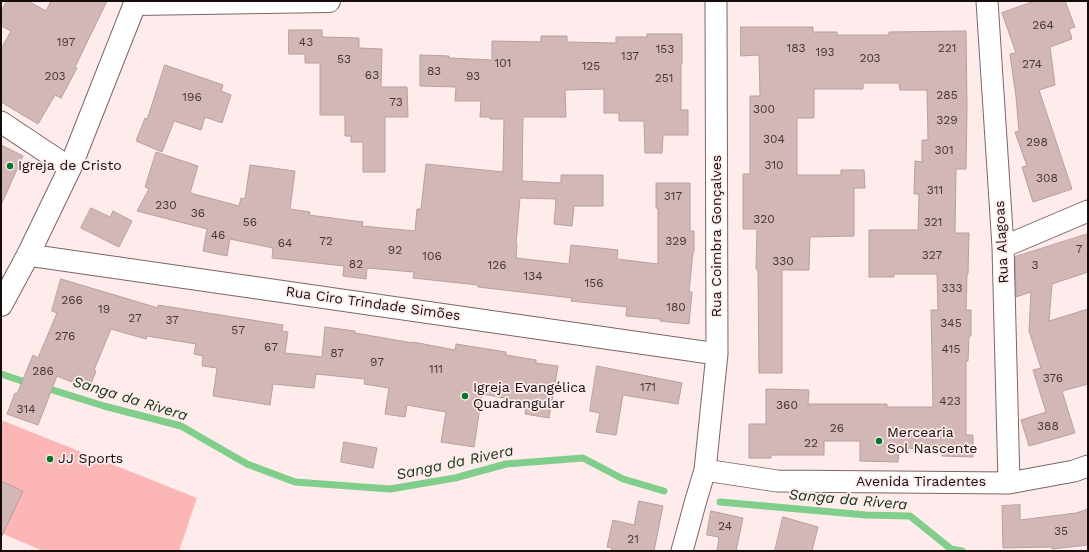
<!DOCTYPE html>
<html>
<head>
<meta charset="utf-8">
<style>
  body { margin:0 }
  #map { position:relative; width:1089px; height:552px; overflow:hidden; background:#fdeceb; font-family:"Work Sans",sans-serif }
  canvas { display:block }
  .frame { position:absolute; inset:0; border:2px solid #150c0b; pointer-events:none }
</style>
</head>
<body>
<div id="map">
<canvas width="1089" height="552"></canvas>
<div class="frame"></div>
</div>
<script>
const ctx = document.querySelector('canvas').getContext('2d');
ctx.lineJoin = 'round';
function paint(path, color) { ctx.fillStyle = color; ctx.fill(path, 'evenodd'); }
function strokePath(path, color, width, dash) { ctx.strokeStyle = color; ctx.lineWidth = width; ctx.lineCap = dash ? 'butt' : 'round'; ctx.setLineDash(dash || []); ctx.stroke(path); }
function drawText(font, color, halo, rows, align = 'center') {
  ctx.font = font + ' "Work Sans",sans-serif'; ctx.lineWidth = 3.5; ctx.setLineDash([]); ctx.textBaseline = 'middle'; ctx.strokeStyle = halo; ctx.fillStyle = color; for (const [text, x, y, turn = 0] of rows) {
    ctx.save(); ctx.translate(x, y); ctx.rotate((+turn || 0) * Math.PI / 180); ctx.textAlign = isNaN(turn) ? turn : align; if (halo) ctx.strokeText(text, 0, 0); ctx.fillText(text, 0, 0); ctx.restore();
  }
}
const green = new Path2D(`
  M1 420 197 498 179 551H43L1 533Z`);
const stream = new Path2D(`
  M1 374 31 384
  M43 387 104 406 181 426 247 464 295 482 390 489 455 478 506 464 583 458 623 479 664 491
  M720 502 866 515 910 516 951 549 962 551`);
const building = new Path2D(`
  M7 1H28L46 11 51 1H107L75 67 77 68 61 98 55 95 38 124 1 102V49L11 31 1 26V12Z
  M1035 1H1065L1075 27 1069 29 1072 39 1050 47 1055 85 1039 90 1072 189 1033 202 1022 167 1027 166 1015 132 1019 131 1016 97 1010 54 1016 53 1002 13Z
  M741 27H813V32H837V35H889V32L966 31 967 106 966 169H956L955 233H969L968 274H967L966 310H971V336H969L968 361H966V435H973V457L942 456V449L899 448 898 462 860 461V441H824V455H771V458H749V424H766V389L809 390 808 404H887V407H933L931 310H938L937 274H894V277H869V230H918L919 194H914L915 161 922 162V140H928L927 90H900L899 83H863V89H814V118H797V175H841V170H864L865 188H854V236L810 237 809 270H782V373H759L758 270 756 269 757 229H743V174H750V96H760L759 55 741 56Z
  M289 30H322V37L359 38V48L382 49 381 87H407L408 117H385V172H363V142H351V136H345V115H320V63H305V54H289Z
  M647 34H682V64H681V110H688V135H663L662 153H645L644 121H619V113H604V89L565 90 566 117H523L522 181 561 183V175H603V206H574L572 226 554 224 556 199 520 198 516 244H517L516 258 569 264 571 245 618 250 617 259 658 264V208H656V183H690V231H694V252H693L689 292H692L689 324 660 321V319L626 316 627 307 571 301 572 298 478 287V285L413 278 414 272 367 268 366 279 343 276 344 266 272 258 273 248 230 239 227 256 203 251 207 229 137 211 149 189 145 187 156 152 198 166 190 193 239 206 241 198 245 199 250 165 295 171 290 209 310 212 309 215 363 222 362 226 415 231 417 209H421L426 164 503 172 504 119H490V117H480L481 101H455L456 87 420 86V55L449 56V58L492 60V41L541 42V36H567V42L616 43V37H647Z
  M165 65 223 85 221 91 231 95 222 123 205 117 201 130 174 121 162 152 136 141 145 118 147 119Z
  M1 145 23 156 1 205Z
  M91 208 110 217 113 211 132 221 119 247 81 228Z
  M1088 234V272L1052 284 1049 321 1088 309V384L1062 391 1075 433 1029 446 1021 420 1046 412 1033 370 1041 368 1029 331 1031 292 1016 297 1015 257Z
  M61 279 158 308V305L283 325 282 331 288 332 285 353 322 357 325 327 355 331V333L413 343V342L455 350 456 344 506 352V355L536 360V363L558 366 549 418 525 414 527 402 482 394 474 447 441 442 446 412 407 405 405 417 385 414 389 388 364 384 365 379 316 374 314 388 273 384 270 405 213 396 217 368 202 366 203 356 194 354 196 344 147 336 146 339 111 329 94 370 96 371 89 389 57 376 38 425 7 414 15 393 17 394 33 355 38 358 57 313 52 311Z
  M597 366 682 383 678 404 623 395 616 435 596 432 600 413 590 411Z
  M344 442 377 448 373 468 341 462Z
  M1 481 23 491 1 538Z
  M639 501 663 506 654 551H611L612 548 607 547 613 520 634 525Z
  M1020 505V520L1076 513 1088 509V545L1052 549V547L1003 548 1002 506Z
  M711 511 743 518 736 551H717L719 537 707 535Z
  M783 517 818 527 812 551H775Z`);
const minor = new Path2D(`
  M987 1 1003 247 1009 483
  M1 122 70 168
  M1003 247 1088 211
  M28 255 717 354
  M705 470 777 481 1009 483 1074 471 1088 466
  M682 551 696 500 705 470 717 354 716 1`);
const tertiary = new Path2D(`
  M135 4 329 1
  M1 305 28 255 70 168 136 1`);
const markers = [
  [10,166,4,"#03762b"],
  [465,396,4,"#03762b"],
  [879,441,4,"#03762b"],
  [50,459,4,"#03762b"]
];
const numberNames = [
  ["264",1043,25],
  ["197",66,42],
  ["43",306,42],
  ["183",796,48],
  ["221",947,48],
  ["153",665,49],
  ["193",825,52],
  ["137",630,56],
  ["203",870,58],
  ["53",344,59],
  ["101",503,63],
  ["274",1032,64],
  ["125",591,66],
  ["83",434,71],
  ["63",372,75],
  ["203",55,76],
  ["93",473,76],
  ["251",664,78],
  ["285",947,95],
  ["196",192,97],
  ["73",396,102],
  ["300",764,109],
  ["329",947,120],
  ["304",774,139],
  ["298",1037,142],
  ["301",944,150],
  ["310",774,165],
  ["308",1047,178],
  ["311",935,190],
  ["317",673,196],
  ["230",166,205],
  ["36",198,213],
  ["320",764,219],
  ["56",250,222],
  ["321",933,222],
  ["46",218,235],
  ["72",326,241],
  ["329",676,241],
  ["64",285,243],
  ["7",1079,249],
  ["92",395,250],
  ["327",932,255],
  ["106",432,256],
  ["330",783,261],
  ["82",356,264],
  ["126",497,265],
  ["3",1035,265],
  ["134",533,276],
  ["156",594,283],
  ["333",952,288],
  ["266",72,300],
  ["180",676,307],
  ["19",104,309],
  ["27",135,318],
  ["37",172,320],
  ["345",951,323],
  ["57",238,330],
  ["276",65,336],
  ["67",271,347],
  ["415",951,349],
  ["87",337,353],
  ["97",377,362],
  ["111",436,369],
  ["286",43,371],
  ["376",1053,378],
  ["171",648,387],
  ["423",950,401],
  ["360",787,405],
  ["314",26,409],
  ["388",1048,426],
  ["26",837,428],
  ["22",811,443],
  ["24",725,526],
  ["35",1061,531],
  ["21",633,539]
];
const poiNames = [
  ["Igreja de Cristo",18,166],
  ["Igreja Evangélica",473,388],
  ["Quadrangular",473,404],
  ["Mercearia",887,433],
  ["Sol Nascente",887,449],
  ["JJ Sports",58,459]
];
const streetNames = [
  ["Rua Coimbra Gonçalves",717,236,-90],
  ["Rua Alagoas",1002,242,-93],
  ["Rua Ciro Trindade Simões",373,304,8],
  ["Avenida Tiradentes",921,482]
];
const waterNames = [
  ["Sanga da Rivera",130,399,17],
  ["Sanga da Rivera",455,463,-12],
  ["Sanga da Rivera",848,500,5]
];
paint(green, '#fcb6b5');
strokePath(stream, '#81cd8b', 7);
paint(building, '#d3b7b7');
strokePath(building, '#b99e9e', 1);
strokePath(minor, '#7e6565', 23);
strokePath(tertiary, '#7e6565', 24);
strokePath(minor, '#fff', 21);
strokePath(tertiary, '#fff', 22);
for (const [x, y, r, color] of markers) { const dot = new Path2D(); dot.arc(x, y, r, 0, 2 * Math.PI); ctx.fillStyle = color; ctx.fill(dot); strokePath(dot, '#fdeceb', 1.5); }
drawText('12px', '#443736', null, numberNames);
drawText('14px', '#150c0b', '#fdeceb', poiNames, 'left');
drawText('14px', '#150c0b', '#fdeceb', streetNames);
drawText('italic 15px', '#123218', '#fdeceb', waterNames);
</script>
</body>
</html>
